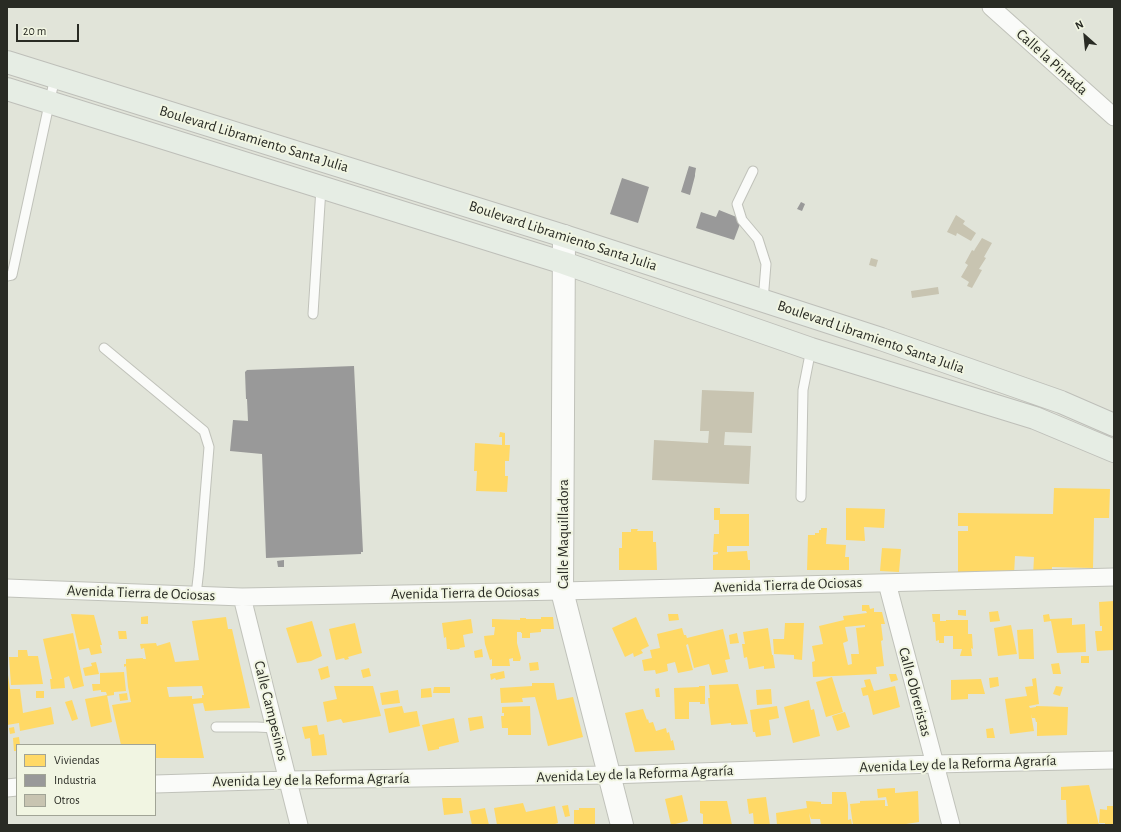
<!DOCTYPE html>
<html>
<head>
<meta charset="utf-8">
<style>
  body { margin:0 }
  #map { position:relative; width:1121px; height:832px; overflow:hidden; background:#e1e4d9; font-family:"Alegreya Sans",sans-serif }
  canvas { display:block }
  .frame { position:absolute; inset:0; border:8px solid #292b24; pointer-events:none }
  .legend { position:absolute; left:16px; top:744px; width:140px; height:72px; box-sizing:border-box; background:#f1f5e2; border:1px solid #a1a496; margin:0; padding:5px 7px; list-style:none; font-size:12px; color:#292b24 }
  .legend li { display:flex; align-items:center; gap:8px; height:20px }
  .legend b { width:20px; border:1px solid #a1a496 }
  .north { position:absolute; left:1065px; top:16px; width:40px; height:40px; -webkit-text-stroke:3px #f1f5e2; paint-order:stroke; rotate:333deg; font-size:11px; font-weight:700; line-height:16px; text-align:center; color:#292b24 }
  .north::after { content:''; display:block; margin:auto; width:14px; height:18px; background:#292b24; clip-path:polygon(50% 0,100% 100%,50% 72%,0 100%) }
  .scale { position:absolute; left:16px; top:24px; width:63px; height:18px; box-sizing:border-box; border:2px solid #292b24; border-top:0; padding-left:5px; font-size:12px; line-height:14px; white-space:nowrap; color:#292b24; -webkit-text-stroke:3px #f1f5e2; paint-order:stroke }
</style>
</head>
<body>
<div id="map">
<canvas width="1121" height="832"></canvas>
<div class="frame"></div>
<ul class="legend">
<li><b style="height:11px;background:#ffd966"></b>Viviendas</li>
<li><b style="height:11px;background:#999"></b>Industria</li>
<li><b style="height:11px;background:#c8c4b1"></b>Otros</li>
</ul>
<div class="north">N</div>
<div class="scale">20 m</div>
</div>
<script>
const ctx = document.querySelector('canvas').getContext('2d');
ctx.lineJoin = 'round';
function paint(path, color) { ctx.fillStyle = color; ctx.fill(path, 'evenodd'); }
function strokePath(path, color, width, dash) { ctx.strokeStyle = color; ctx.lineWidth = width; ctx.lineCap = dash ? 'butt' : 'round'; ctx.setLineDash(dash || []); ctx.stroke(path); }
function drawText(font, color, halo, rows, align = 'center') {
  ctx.font = font + ' "Alegreya Sans",sans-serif'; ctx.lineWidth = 4; ctx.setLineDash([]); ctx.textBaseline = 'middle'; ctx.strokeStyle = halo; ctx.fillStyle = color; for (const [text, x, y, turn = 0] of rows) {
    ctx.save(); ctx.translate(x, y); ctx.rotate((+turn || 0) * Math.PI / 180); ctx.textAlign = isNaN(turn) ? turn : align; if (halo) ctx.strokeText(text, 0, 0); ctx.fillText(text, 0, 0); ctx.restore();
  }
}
const homes = new Path2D(`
  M500 432 505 433V445H510L509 461H505V476H508L507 492 476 491 477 471H474L475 443 502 445V437H499Z
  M1054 488 1110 489 1109 518H1094L1093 568 1052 567V574L1033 576 1034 557 1015 556 1014 575H958V531H968V526H958V513L1053 514Z
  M714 508H720V514H749V546H727V552L747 551 748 560H750V570H713V555L718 554V552H713L714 534H719V520H714Z
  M846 508 885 509 884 528 864 527 865 541 846 540Z
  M821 528H827L826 544 846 545 845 557H849V570H807L808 535H815V533H819V530H821Z
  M631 529H638L637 531H653V542H656L657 570H619V548H622V532H631Z
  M882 548 901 549 899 572 880 571Z
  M1114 601V650L1097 651 1095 631H1102V626H1100L1099 602Z
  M862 605H869L870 609 874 608V612H882L885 624H881L883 640 881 641 884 666 876 667 877 674 813 677 812 662 815 661 812 646 823 644 819 626 844 620 843 616 867 613 866 611H862ZM865 625V627L856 628 859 654H851L852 664 848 665 843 643 848 641 845 627Z
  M958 610H966V616L958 615Z
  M998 611 1000 621 990 622 989 612Z
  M71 614 94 615 102 645H100L102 653 91 655 89 648 79 650Z
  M668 614H678L679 620 669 621Z
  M932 614H940V621H946V620H968V634H972V635L973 649 971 648 972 656H960L962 649H953V636H944V643H939V640L936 641 935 622H933Z
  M1049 614 1050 619 1072 618V625L1085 624 1086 652 1057 653 1051 621 1044 622 1043 615Z
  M148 616V624H141V617Z
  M226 617 228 629H232L250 708 205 711 203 703 193 704 204 758H155V745H121L112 705 131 702 128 687 126 666 124 667V664H126V659L143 658V659H146L144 648 141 649 140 644 156 643 157 646 170 642 175 662 199 660 192 621ZM202 686 204 695H202V698L192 699V696L169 697 167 687Z
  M541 617H553L554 629H541V632L530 633V638H522V633H521V632H517V643L521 658 520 661H513V658L509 659 510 666H492V659L490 660 485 644 484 636 494 635 495 627H492V619L520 620V618H526V619H541Z
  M636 617 649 646 641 650 643 653 634 657 633 653 625 657 612 628Z
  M471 619 473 633 463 635 465 647 459 648 460 649 450 650V649H447L446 637 444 638 442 623Z
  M312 621 322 656 311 661 297 663 286 628Z
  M355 623 362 653 348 657 349 659 345 660 344 658 336 660 329 629Z
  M785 623H804L802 660 794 659V655L774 654 773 639H784Z
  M1011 625 1017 654 998 656 994 628Z
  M682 628 684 635H686L687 638 723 629 730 659 725 660 728 672 712 675 709 664 694 668 688 644 686 645 693 670 678 673 675 662 667 664 668 671 656 674 655 670 644 671 642 660 652 658 650 650 660 648 657 634Z
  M768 628 772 655H773L775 668 764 669V666L749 669 747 657 744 658 742 644H745L743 632Z
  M1033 629 1034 659H1019L1017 630Z
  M118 631H126L127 639H119Z
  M73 633 84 686 73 689 69 676 64 678 65 688 51 689 50 679H52L43 639Z
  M737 633 739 643 730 644 729 635Z
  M482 649 483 657 475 658 474 651Z
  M18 650H27L28 656H38L43 684 11 685 9 657H18Z
  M1081 656H1089V663H1081Z
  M96 662 99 674 85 676 83 668 92 666 91 663Z
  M538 662 539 670 530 671 529 663Z
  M1059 663 1061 674H1053L1051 664Z
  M328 666 330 677 321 680 318 669Z
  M369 668 371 676 363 678 361 670Z
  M504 671 505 678 496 680 495 678 491 680 490 674Z
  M124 672 126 691 114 692V695L107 696V695L112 722 91 727 85 699 107 695 106 692H101V690L93 691 92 684H100V673Z
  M889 674H896L898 680 891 682Z
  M7 675H8L10 689H20L23 713 51 707 54 724 20 731 19 723 7 725Z
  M832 677 843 712 826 717 816 682Z
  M998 677 999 686 990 688 989 678Z
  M1036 678 1039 704 1029 706 1030 708 1036 707V706L1068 707 1067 735 1037 736V722H1036L1035 718H1032L1031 714 1034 731 1010 734 1005 699 1027 696 1025 687 1033 686 1032 679Z
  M870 679 874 691 895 686 900 707 873 715 868 695 863 696 861 688 866 687 864 680Z
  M981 679 985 694H968V699L951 700V680Z
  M532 683H554L557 700 573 697 583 737 548 746 535 697 522 698 523 702 501 703 500 688 532 686Z
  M738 684 748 724 731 725V723L711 725 708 698H710L709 685Z
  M334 686H373L381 716 343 723 341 719 327 722 323 702 337 699Z
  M699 686H705V704H700V702H689V719H675L674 688 699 687Z
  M1056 686 1063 687 1060 696 1053 694Z
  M434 687H450V693H433Z
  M431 688 432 697 421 698V689Z
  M659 688 660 697H656L655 689Z
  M771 689 772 704 757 705 756 690Z
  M398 690 400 703 382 705 380 693Z
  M36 691H44V698H36Z
  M127 693 128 700 120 701 119 694Z
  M72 700 78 719 72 721 65 702Z
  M809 700 811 710 814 709 820 736 793 743 784 707Z
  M402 706 404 713 417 711 420 726 389 733 384 709Z
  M530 706 531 735H508V728H502L501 716H504V713H502V707Z
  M777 706 779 718 769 720 771 735 756 737 755 732H753L750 710Z
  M643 709 647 720 648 719 649 723 653 722 656 731 666 728 667 733 669 732 671 741 673 740 675 750 635 752 625 713Z
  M845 712 850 727 837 731 832 716Z
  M482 716 484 728 470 731 468 718Z
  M454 718 459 742 439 747V749L428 751 422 725Z
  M317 725 319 735 324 734 327 755 312 756 310 738 305 739 302 727Z
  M14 727 15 733 10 734 9 728Z
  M993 728 995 738H987L986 729Z
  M19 737 20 745H17V751H14L13 738Z
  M1089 785 1099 825H1067L1066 800H1061V787Z
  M895 788V793L918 791 919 822 906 824V825H892V822V825H853L850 804 860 803V801L885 800V806H888L886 797 878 798 877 789Z
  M832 792H846L848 805V820L851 819 852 825H821L820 819H811L809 813 811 825H777L776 813 807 808 806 801 821 802V804H832Z
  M682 795 688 821 671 825 665 799Z
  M766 797 770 825H754L753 813 749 814 747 799Z
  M442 798H461L463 813 444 815Z
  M700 801H727L732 825H703V814L700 813Z
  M523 803 526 812 555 806 558 823 555 824V825H497L494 808Z
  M568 805 570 816 565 817 562 806Z
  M1107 806H1114V825H1105V823H1099L1100 809 1107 810Z
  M485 808 489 825H472L469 811Z
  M579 808H595V825H574V810H579Z`);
const industry = new Path2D(`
  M689 166 696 168 695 174V176L690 195 681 192Z
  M622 178 649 187 638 223 610 214Z
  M801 202 805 204 802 211 797 209Z
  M719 210 744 220 740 224 734 240 696 228 701 212 716 217Z
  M354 366 363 552H361V554L266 558 262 454 230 451 233 420 248 421 247 399H246L245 372 247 370Z
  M284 560V567H278L277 561Z`);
const building = new Path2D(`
  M956 215 965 221 963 224 976 233 971 241 957 233 956 236 947 232Z
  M982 238 992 243 984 257 986 258 979 269 982 270 972 288 967 286 969 282 961 277 968 265 965 263 972 250 974 251 975 249Z
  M871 258 878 260 876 267 869 265Z
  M938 287 939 294 912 298 911 291Z
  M702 390 754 392 752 433 725 432 724 445 751 446 749 484 652 480 654 440 708 443 709 431H700Z`);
const lane = new Path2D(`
  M753 171 737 204 742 220 758 239 766 264 763 301
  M7 276 12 275 55 77
  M313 314 321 188
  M104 348 204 431 209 447 199 569 196 595
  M801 497 803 390 811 349
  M216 727H257L275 728`);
const street = new Path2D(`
  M991 7 1114 117
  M887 583 951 825
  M7 588 242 597 562 591 1114 577
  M242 597 299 825
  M155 784 288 780 609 775 934 764 1114 760
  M7 788 17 787`);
const secondary = new Path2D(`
  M564 236 562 591 622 825`);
const primary = new Path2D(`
  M7 62 564 236 881 339 1061 402 1114 425
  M7 89 564 263 811 349 1035 418 1114 451`);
const streetNames = [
  ["Calle la Pintada",1052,62,42],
  ["Boulevard Libramiento Santa Julia",254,139,17],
  ["Boulevard Libramiento Santa Julia",563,236,18],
  ["Boulevard Libramiento Santa Julia",871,337,19],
  ["Calle Maquilladora",563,534,-90],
  ["Avenida Tierra de Ociosas",788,585,-2],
  ["Avenida Tierra de Ociosas",141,593,2],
  ["Avenida Tierra de Ociosas",465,593,-1],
  ["Calle Obreristas",915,692,75],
  ["Calle Campesinos",271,711,76],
  ["Avenida Ley de la Reforma Agraría",958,764,-2],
  ["Avenida Ley de la Reforma Agraría",635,774,-2],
  ["Avenida Ley de la Reforma Agraría",311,780,-1]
];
paint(homes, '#ffd966');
paint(industry, '#999');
paint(building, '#c8c4b1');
strokePath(lane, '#c0c2ba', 11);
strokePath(street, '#c0c2ba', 19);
strokePath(secondary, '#c0c2ba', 24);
strokePath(primary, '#bebfb9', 24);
strokePath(lane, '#fafbf9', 9);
strokePath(street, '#fafbf9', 17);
strokePath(secondary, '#fafbf9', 22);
strokePath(primary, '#e6ede4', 22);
drawText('15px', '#292b24', '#f1f5e2', streetNames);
</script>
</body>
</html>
